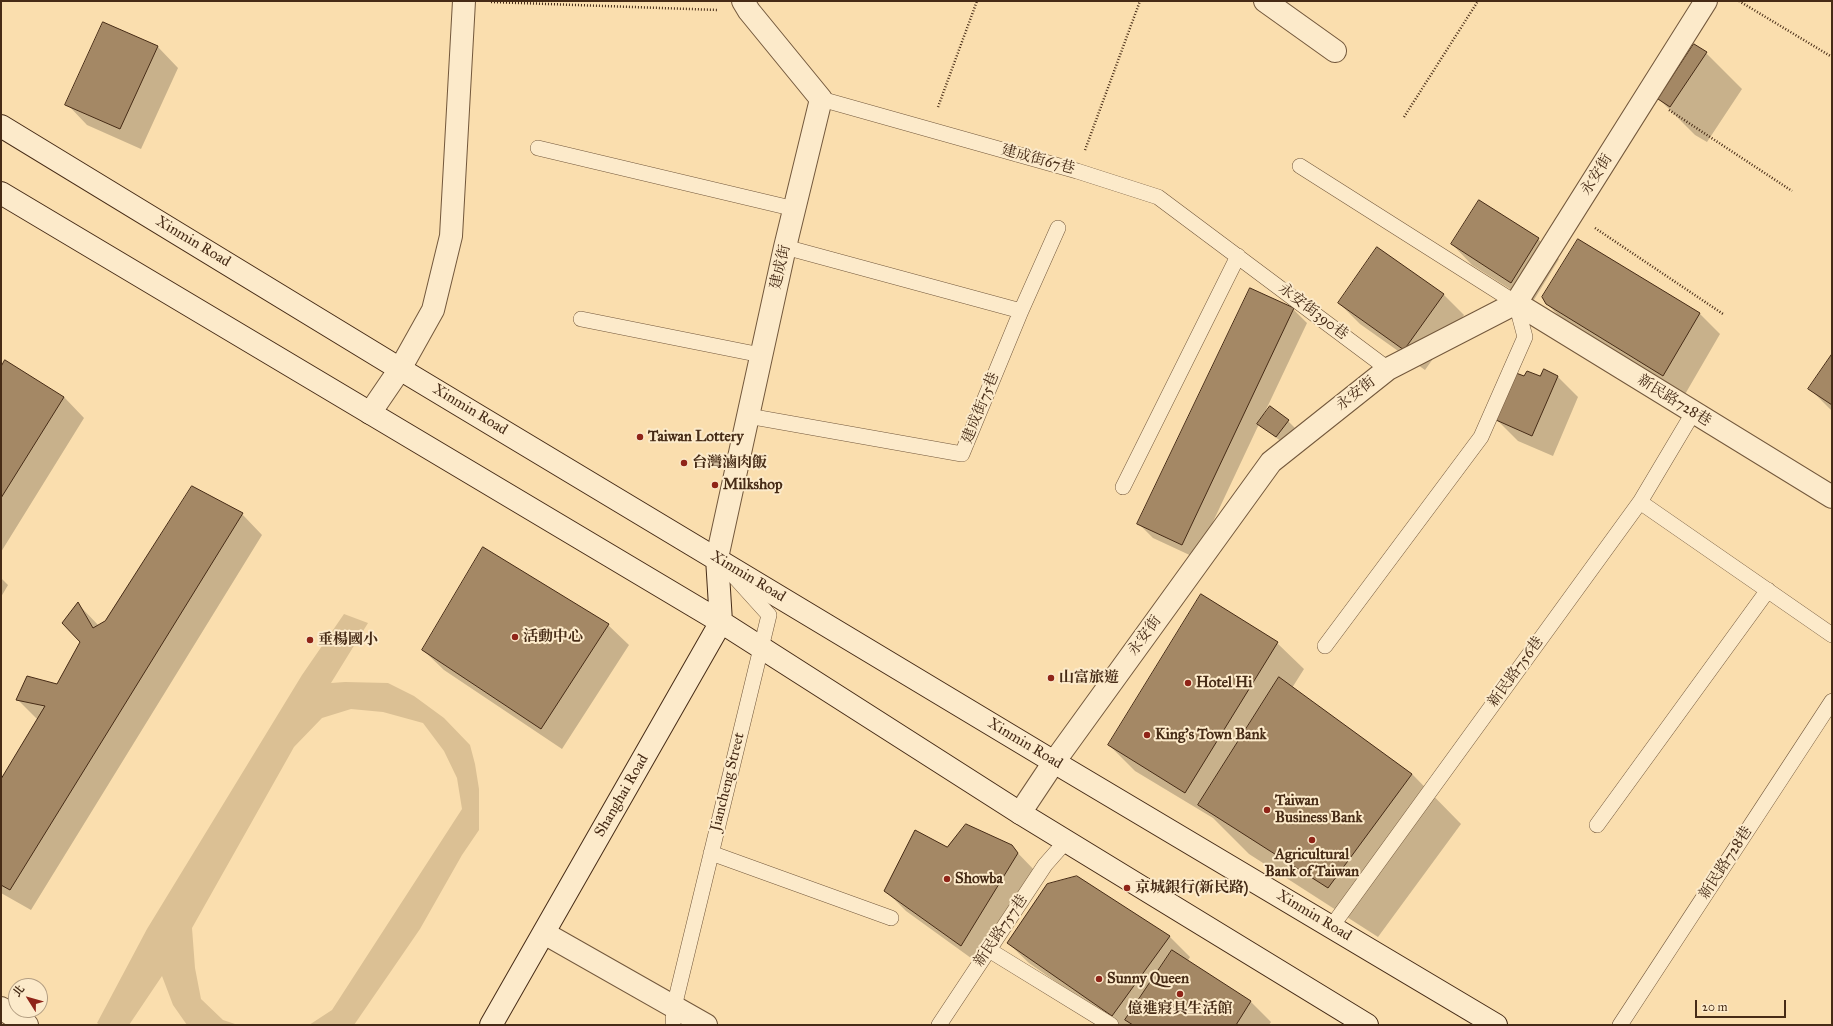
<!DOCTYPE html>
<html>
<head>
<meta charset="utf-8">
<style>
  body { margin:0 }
  #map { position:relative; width:1833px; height:1026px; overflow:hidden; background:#fadeae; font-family:"IM FELL Great Primer","Noto Serif TC",serif }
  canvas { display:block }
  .frame { position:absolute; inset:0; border:2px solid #462b16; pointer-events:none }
  .north { position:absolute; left:8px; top:978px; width:40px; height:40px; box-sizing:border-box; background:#fceaca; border:1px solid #b39e82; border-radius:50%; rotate:307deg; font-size:11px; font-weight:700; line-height:16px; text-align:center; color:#462b16 }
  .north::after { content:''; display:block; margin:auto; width:14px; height:18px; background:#8f2418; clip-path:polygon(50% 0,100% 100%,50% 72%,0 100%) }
  .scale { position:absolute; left:1695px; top:1000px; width:91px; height:18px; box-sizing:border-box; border:2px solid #462b16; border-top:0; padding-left:5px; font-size:12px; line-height:14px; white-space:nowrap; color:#462b16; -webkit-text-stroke:3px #fceaca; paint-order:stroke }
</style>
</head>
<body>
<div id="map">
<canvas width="1833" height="1026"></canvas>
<div class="frame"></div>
<div class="north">北</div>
<div class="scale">20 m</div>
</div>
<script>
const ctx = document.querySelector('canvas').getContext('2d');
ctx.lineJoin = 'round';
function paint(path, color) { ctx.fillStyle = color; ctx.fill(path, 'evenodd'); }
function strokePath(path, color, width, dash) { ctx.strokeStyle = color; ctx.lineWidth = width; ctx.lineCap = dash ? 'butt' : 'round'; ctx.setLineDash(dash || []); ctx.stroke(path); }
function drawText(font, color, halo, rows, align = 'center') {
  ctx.font = font + ' "IM FELL Great Primer","Noto Serif TC",serif'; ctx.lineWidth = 4; ctx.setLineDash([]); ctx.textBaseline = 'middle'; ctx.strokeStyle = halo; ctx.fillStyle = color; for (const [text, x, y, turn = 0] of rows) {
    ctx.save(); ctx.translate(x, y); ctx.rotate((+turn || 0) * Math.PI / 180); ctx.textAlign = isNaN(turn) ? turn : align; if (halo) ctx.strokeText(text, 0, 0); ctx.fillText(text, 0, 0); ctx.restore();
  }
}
const green = new Path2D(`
  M344 614 368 623 331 683 345 682 388 683 414 696 444 718 470 745 475 764 479 789V830L462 855 420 929 354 1025H309L332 1010 462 809 457 778 444 751 423 723 383 712 351 709 322 718 294 747 192 928 195 968 201 999 223 1020 238 1025H187L173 1005 162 976 129 1025H100L97 1023 147 929 302 675Z`);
const shadow = new Path2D(`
  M104 23 158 47 178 68 141 149 87 125 67 104Z
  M1706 53 1742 89 1707 142 1695 135 1659 99Z
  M1538 239 1559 259 1532 303 1472 265 1452 244Z
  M1579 240 1700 314 1720 334 1684 396 1568 325 1547 304Z
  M1377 248 1444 295 1464 315 1425 370 1360 324 1339 303Z
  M1293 309 1307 323 1264 414 1288 421 1295 428 1283 443 1259 424 1196 558 1153 538 1139 524Z
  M1832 356V411L1810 389Z
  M1 369 64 397 84 418 1 552Z
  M1544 371 1558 377 1578 397 1553 456 1518 441 1497 420 1525 378H1541Z
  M242 514 262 535 31 910 1 893V781L38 720 18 700 57 685 82 642 78 604 99 626Z
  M1 578 8 585 1 597Z
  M608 625 629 645 562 749 444 670 423 650Z
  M1277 643 1304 669 1292 688 1412 774 1461 824 1378 937 1249 854 1213 818 1135 771 1109 745Z
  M1011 846 1038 874 982 966 906 911 885 890 948 848Z
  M1077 878 1170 937 1190 957 1187 962 1250 1001 1271 1022 1269 1025H1118L1029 963 1008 943Z`);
const building = new Path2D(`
  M103 22 158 46 120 129 65 105Z
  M1694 44 1707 52 1670 107 1658 99Z
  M1479 200 1539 238 1511 283 1451 244Z
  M1578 239 1700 313 1663 376 1546 304 1542 297Z
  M1377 247 1444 294 1404 350 1338 303Z
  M1250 288 1294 308 1182 545 1137 524Z
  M1832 354V405L1808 389Z
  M5 360 64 397 1 498V367Z
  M1544 369 1558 376 1532 436 1496 420 1516 373 1524 376 1527 371 1540 376Z
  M1270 406 1289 420 1276 437 1257 424Z
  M192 486 243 513 10 890 1 885V779L45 706 16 700 27 676 57 684 80 642 62 623 78 602 93 628 105 621Z
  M483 547 609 624 541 729 422 650Z
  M1201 594 1278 642 1185 793 1108 745Z
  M1279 677 1412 774 1328 888 1198 805Z
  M966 824 1012 845 1018 853 961 946 884 891 915 830 947 847Z
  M1077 876 1170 936 1112 1016 1007 943 1047 884Z
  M1172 950 1251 1001 1236 1025H1133L1125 1020Z`);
const path = new Path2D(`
  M1739 1 1832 57
  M491 2 718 10
  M938 107 977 1
  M1669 110 1792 191
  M1404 117 1478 1
  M1085 150 1140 1
  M1595 228 1723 314`);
const lane = new Path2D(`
  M821 99 1077 171 1158 197 1388 369
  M538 148 795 209
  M1300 166 1516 303 1525 337 1481 437 1325 646
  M785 247 1021 311
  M581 319 761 355
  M748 416 962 454 1021 311 1058 228
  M1123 487 1238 256
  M1640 502 1832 635
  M1597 825 1768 590
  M711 853 891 918
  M1332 926 1640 502 1693 413
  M989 950 1111 1025
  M673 1025 674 1007 769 615 732 574
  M939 1025 1045 865 1067 840
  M1620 1025 1832 701`);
const street = new Path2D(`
  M1265 1 1335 51
  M1516 303 1832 497
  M370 413 400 369 433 310 451 236 464 1
  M717 558 785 247 821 99 749 11 743 1
  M1020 813 1054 762 1271 462 1388 369 1516 303 1706 1
  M544 933 706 1025
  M1 1008 27 1025`);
const secondary = new Path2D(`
  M1 126 400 369 1054 762 1496 1025
  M1 193 721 622 1020 813 1367 1025
  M491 1025 721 622 717 558`);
const markers = [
  [640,437,4,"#8f2418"],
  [684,463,4,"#8f2418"],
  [715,485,4,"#8f2418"],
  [515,637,4,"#8f2418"],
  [310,640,4,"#8f2418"],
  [1051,678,4,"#8f2418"],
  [1188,683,4,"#8f2418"],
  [1147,735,4,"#8f2418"],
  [1267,810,4,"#8f2418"],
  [1312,840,4,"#8f2418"],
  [947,879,4,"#8f2418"],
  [1127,888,4,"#8f2418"],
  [1099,979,4,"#8f2418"],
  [1180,994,4,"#8f2418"]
];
const streetNames = [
  ["建成街67巷",1038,160,15],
  ["永安街",1597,175,-58],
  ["Xinmin Road",193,242,31],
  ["建成街",781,267,-77],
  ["永安街390巷",1313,312,37],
  ["永安街",1356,394,-38],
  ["新民路728巷",1674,401,32],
  ["建成街75巷",981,408,-68],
  ["Xinmin Road",470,410,31],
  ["Xinmin Road",748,577,31],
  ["永安街",1145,636,-54],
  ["新民路756巷",1516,672,-54],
  ["Xinmin Road",1025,744,31],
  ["Jiancheng Street",728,782,-76],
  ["Shanghai Road",622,796,-60],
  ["新民路728巷",1726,863,-57],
  ["Xinmin Road",1314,916,31],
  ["新民路757巷",1001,931,-56]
];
const poiNames = [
  ["Taiwan Lottery",648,437],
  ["台灣滷肉飯",692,463],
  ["Milkshop",723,485],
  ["活動中心",523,637],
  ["垂楊國小",318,640],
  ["山富旅遊",1059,678],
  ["Hotel Hi",1196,683],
  ["King's Town Bank",1155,735],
  ["Taiwan",1275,801],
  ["Business Bank",1275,818],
  ["Agricultural",1312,855,"center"],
  ["Bank of Taiwan",1312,872,"center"],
  ["Showba",955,879],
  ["京城銀行(新民路)",1135,888],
  ["Sunny Queen",1107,979],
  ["億進寢具生活館",1180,1009,"center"]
];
paint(green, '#dbc094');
paint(shadow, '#0003');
paint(building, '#a48865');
strokePath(building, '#462b16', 1);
strokePath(lane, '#73583c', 16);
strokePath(street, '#73583c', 24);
strokePath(secondary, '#462b16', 24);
strokePath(path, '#462b16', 2.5, [1, 2]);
strokePath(lane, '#fceaca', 15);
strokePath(street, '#fceaca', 22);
strokePath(secondary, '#fceaca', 22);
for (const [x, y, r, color] of markers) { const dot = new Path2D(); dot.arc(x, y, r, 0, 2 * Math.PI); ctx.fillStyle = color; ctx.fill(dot); strokePath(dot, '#fceaca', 1.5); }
drawText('15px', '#462b16', '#fceaca', streetNames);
drawText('bold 15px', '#462b16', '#fceaca', poiNames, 'left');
</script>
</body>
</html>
